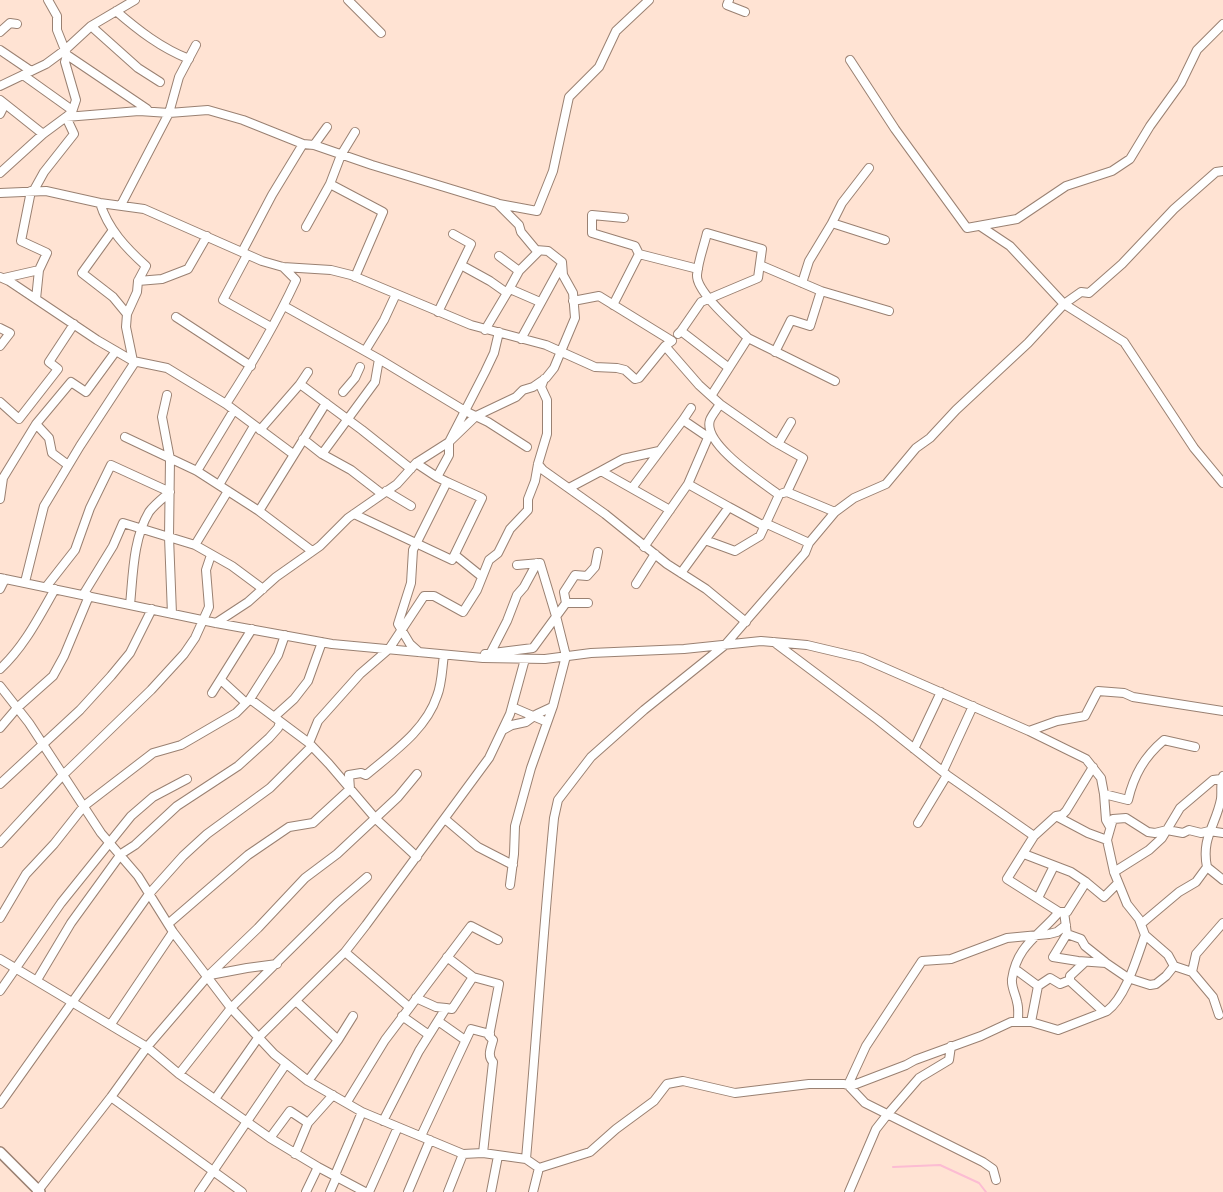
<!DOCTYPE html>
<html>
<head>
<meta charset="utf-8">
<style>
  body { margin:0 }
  canvas { display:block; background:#ffe3d3 }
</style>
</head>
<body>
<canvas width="1223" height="1192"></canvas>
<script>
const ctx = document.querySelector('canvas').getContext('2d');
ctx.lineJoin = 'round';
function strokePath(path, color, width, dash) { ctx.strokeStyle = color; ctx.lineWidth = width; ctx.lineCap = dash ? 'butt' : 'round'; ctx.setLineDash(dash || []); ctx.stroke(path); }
const stream = new Path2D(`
  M893 1167 940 1165 979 1183 986 1192`);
const minor = new Path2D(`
  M348 0 381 33
  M729 0 727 5 745 12
  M116 11C138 30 161 48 189 59
  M91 26 138 68 160 82
  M0 32 10 23 17 24
  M0 50 31 71
  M67 55 147 109
  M850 60 895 129 967 228 1017 219 1066 186 1112 171 1130 159 1150 126 1181 83 1197 50 1223 24
  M23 75 72 110
  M0 86 46 64 65 50 91 26 135 0
  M0 100 43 134
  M0 114 5 104
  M314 145 327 127
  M0 173 43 134 66 117 139 111 169 113 208 110 243 120 303 144 314 145 372 165 497 203 519 225 521 232 536 250 548 251 562 262 563 275 573 293 575 318 554 368 546 378 533 387 523 390 516 397 476 416 449 442V455L437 477 447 482 413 550 411 583 398 624 410 644 419 652
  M330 184 383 212 355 277
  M34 190 44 172 74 134 66 117 72 112 76 100 65 62 67 55 57 30V16L48 0
  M0 193 46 191 100 203 144 209 262 261 283 267 331 270 351 275 471 325 546 345 595 367 617 368 625 370 635 379 639 378 665 346
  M100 203C108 229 126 248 146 266L138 281 137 292 127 314 126 327 133 361 167 368 226 404 293 454
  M499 204 537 211 553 171 569 97 599 67 616 31 649 0
  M121 205 169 113 179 77 196 45
  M624 218 592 215V233L635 246 639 254
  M832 223 842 203 869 168
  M980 226 1010 246 1064 304 1124 342 1194 448 1223 483
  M306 227 330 184 341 155 355 132
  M113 230 82 273 113 297 127 314
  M242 252 272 195 303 144
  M247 255 223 300 271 327
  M499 256 519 271 507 293
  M461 265 490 281 507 293 485 330
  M760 265 821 291 810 326 791 320 775 352
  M519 271 539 251
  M0 277 9 281 97 340 133 361
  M4 278 39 270 47 253 21 241 31 191
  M138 281 162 279 188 269 207 236
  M802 283 809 261 832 223 885 240
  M510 289 540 302
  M821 291 889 311
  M36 299 39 270
  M573 301 599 296 672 341 665 346 699 385 720 404C717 409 712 415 710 420 702 444 762 482 779 495L760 536 735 551 705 540
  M613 305 639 254 698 269
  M284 306 379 359 465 411 488 422 527 447
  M438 312 471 244 453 234
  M176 317 251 366
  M0 328 10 333 0 346
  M681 331 701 302 758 278 762 249 707 233C704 246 698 261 697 275 696 292 735 325 748 338
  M678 334 681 331 729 368
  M521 339 562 264
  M365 351 384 320 396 294
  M300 384 362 430 411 469
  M343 392 355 378 360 367
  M167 395 162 417 170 459 169 537 172 614
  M711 396 748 338 835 381
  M0 402 19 419 58 369 49 362 74 324
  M226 404C252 364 276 323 296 280L283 267
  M720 404 773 441 803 458 787 492
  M683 420 691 408
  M260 430 300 384 308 372
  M125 437 197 471 259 511 312 551
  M303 439 322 454 351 470 382 494
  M778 444 791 422
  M659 451 623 459 601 471 670 510
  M322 454 375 382 379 359
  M416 463 437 477
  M538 464 543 470 605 514 667 564 706 589 746 622
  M68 465 52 453 49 438 36 424 71 382 86 392 116 351
  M197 471 234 410
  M688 484 710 433
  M219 485 254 426
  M569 488 601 471
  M632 488 683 420 708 437
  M386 491 411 506
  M783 493 787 492 835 512
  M0 499 3 478 36 424
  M259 511 326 403
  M354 514 452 560 482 498 447 482
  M809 543 835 512 854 498 886 484 916 448 930 438 956 410 1028 343 1064 304 1081 292 1089 293 1122 264 1174 209 1216 172 1223 171
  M195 545 228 491
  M644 547 688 484 729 507
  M455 555 481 576
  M681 573 729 507 764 526
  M0 578 216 623 332 644 483 658 545 659 591 653 684 649 761 641 807 645 862 658 1029 731 1086 759 1101 778 1104 794 1106 820 1110 827
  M25 582 44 506 80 446 135 362
  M636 584 655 554
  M46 587 75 550 90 508 111 465 170 492C163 498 154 505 149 512 133 539 133 575 130 605
  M0 589 5 579
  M83 595 113 546 123 523 195 545 232 566 263 589
  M566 603H588
  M216 623 248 602 276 577 320 546 348 518 397 484 416 463 449 442 485 372 494 353 499 332
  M774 642 878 720 947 775 1034 836
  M485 654 533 648 566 603 564 592 575 575 587 576 595 567 598 552
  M490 654 507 621 517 595 524 587 537 563
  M0 669C24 647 39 617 55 589
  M221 680 246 703
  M0 686 29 723 101 833 138 876 173 932 231 1008 274 1054 308 1081 362 1112 463 1154 483 1153 526 1159 539 1168
  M212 693 252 629
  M250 699 309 743 329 764 376 819 417 857
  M512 707 547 722
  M274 717 294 699 308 681 322 642
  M0 728 17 708 53 676 64 656 89 596
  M503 730 512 725 526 722 537 714 552 707
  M1029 731 1057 721 1085 716 1098 691 1124 693 1133 697 1223 711
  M309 743 318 721 360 674 389 649 424 596H434L463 612 477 590 489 560 498 553 510 529 528 510V499L535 481 538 464 547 434V400L541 387 544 379
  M914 749 941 692
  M943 771 973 706
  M0 784 80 710 111 676 130 653 152 609
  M1104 794 1128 800C1134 775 1144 757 1164 740L1195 747
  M1056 816 1062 815 1066 811 1093 767
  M445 819 478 847 513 865
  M918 823 947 775
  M1107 840 1088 833 1056 816 1034 836 1007 879 1059 912H1067L1086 882 1104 897 1118 883
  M0 843 62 776 151 690 184 654 195 638 209 607 206 570 211 555
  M1024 854 1071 872 1086 882
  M1207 867 1223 880
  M1114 872 1149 850 1162 838 1180 808 1213 780 1221 779
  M510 885 514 854 515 826 531 768 553 706 566 656 556 616 540 563 517 565
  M1038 898 1054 866
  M1064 912 1067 934 1053 957 1078 961 1106 963 1128 978 1150 985 1156 984 1166 976 1174 966
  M0 918 26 874 54 844 84 806 153 753 181 745 236 713 250 699 278 655 285 635
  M168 924 248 855 289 827 313 823 350 789 349 775 361 773 366 775C392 753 426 730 437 696 442 684 442 668 444 655
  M1141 924 1179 892 1196 882 1207 867C1201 838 1216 825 1221 799 1222 791 1220 783 1223 776
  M1067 934 1081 939 1085 946 1105 962
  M1145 935 1168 955 1174 966 1192 972 1213 997 1219 1015
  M345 952 409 1007
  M447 957 473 977
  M0 959 147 1047 179 1074 270 1138 318 1167 365 1192
  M1085 962 1070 976V981L1104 1012
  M1015 969 1038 986 1031 1022
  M1192 972 1196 954 1223 923
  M210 975 247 968 277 964
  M37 980 71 923 121 854 135 845 177 806 238 766 269 738 278 728 280 722
  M1038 986 1050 978 1060 984 1070 980
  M0 991 61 903 131 816 153 797 187 779
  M416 998 436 1007 446 1008
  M296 1001 338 1040 308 1081
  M402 1016 429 1035
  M438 1021 465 1040
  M1018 1021C1018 1015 1019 1008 1017 1002 1016 995 1011 987 1012 979 1017 945 1039 936 1059 912
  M111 1024 173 932
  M338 1040 353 1016
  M179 1074 231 1008 337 903 367 877
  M111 1097 242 1192
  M215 1099 258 1038 345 952 366 925 489 758 510 714 525 659
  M347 1102 385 1040 471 926 498 940
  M0 1104 149 894 183 856 207 834 270 788 312 746
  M383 1121 419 1051 446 1008 452 1009 473 977 499 984 489 1036 493 1040C491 1048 487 1056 493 1062L483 1153
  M421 1136 471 1029 490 1034
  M270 1138 290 1111 308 1123
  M295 1154 308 1123 333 1095
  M526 1159C536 1045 543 931 554 818L558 800 591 757 644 710 725 645 805 553 809 543 765 523
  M335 1175 362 1112
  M996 1180 993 1169 983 1162 865 1103 848 1085 866 1046 922 961 951 959 1007 938 1049 934 1057 932 1066 925
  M37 1192 111 1097 147 1047 208 976 258 928 305 878 337 854 398 797 417 774
  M199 1192 286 1064
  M306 1192 318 1167
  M330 1192 337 1176
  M369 1192 398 1127
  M408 1192 430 1140
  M448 1192 463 1154
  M491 1192 498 1156
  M533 1192 539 1168 590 1152 616 1129 654 1101 667 1084 683 1081 735 1093 809 1084H844L851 1086 906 1065 915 1060 981 1036 1011 1022H1031L1058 1030 1107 1011C1126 997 1137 957 1145 935L1139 919 1127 904 1114 872 1107 840 1113 819 1126 818 1148 832 1155 833 1167 830 1183 833 1189 830 1201 833 1209 831 1223 833
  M849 1192 876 1129 887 1115 919 1078 949 1060 951 1046`);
const tertiary = new Path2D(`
  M0 1152 40 1192`);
strokePath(stream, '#fcbcd3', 2);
strokePath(minor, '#9a8172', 10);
strokePath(tertiary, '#9a8172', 12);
strokePath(minor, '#fff', 8);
strokePath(tertiary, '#fff', 9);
</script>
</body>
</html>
